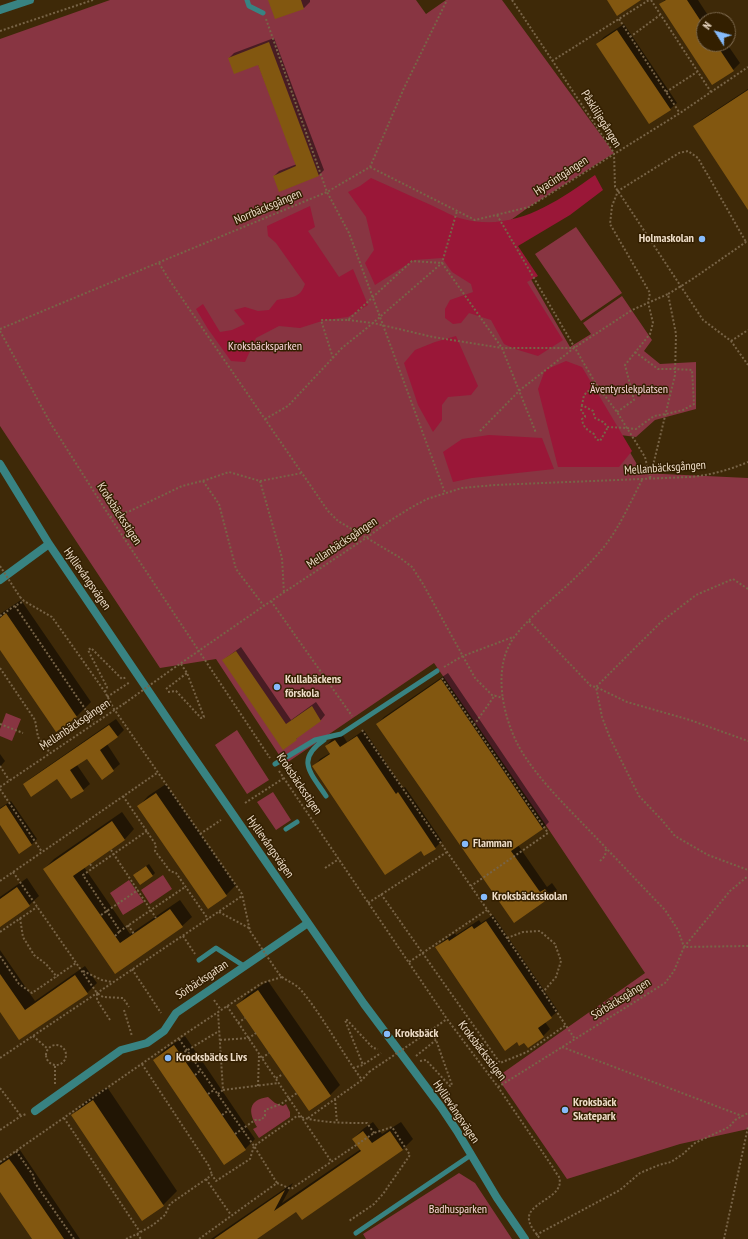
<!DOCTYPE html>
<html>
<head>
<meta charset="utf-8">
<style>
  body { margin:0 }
  #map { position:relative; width:748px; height:1239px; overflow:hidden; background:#3e2908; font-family:"PT Sans Narrow",sans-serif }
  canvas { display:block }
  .north { position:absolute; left:696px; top:12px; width:40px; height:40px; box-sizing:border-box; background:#331f00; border:1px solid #7e6b50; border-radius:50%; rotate:306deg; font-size:11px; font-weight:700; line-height:16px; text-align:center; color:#eeddc8 }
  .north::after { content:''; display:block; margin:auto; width:14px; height:18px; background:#86bbfb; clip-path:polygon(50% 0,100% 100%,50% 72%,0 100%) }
</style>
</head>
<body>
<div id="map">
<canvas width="748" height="1239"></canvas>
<div class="north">N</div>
</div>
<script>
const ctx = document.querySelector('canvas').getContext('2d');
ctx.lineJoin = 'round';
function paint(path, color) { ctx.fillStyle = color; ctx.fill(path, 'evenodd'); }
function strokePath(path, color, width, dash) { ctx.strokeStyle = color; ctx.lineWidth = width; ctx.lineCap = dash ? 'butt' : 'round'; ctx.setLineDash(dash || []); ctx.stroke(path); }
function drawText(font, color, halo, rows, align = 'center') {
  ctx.font = font + ' "PT Sans Narrow",sans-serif'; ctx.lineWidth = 3; ctx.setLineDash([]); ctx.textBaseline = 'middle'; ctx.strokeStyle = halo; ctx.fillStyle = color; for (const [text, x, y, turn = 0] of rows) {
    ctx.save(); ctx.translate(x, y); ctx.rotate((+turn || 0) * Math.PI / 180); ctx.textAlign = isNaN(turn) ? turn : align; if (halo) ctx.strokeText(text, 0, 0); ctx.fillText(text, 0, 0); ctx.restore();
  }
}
const green = new Path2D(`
  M110 0H416L426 14 446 0H502L614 153 529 207 501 227 570 347 591 334 583 323 622 296 652 340 644 351 660 364 696 362V409L655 420 636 437 620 435 642 473 748 478V1129L680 1144 567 1179 497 1077 645 973 543 821 434 663 285 764 216 659 160 668 0 426V39Z
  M576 227 622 293 581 321 535 254Z
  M6 713 21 719 12 741 0 736V729Z
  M237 730 269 780 247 794 215 745Z
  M273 792 291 820 276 830 257 802Z
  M163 875 172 889 150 904 141 890Z
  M129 880 144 902 123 915C118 907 115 900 110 893Z
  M268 1097 275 1103 283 1106 286 1104 290 1112V1117L259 1138 253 1129 257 1127C248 1112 248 1100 268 1097Z
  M459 1173 475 1183 512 1239H366L363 1234Z`);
const forest = new Path2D(`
  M595 175 603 190 570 215 518 246 538 276 527 282 563 340 538 356 515 349 504 344 491 320 469 313 461 323 453 324 445 318V309L450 300 473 292 471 284 452 272 442 258 414 260 375 285 365 263 374 250 366 217 348 192 360 186 371 178C392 187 412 197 433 206 442 210 453 217 463 219 514 232 555 203 595 175Z
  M310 206 315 227 308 231 339 277 353 269 368 305 348 317 325 320 300 328 279 326 256 338 245 362 231 361 208 329 196 309 203 304 220 332 232 330 245 324 234 310 245 307 258 311 269 310 277 300C291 297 300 299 305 284L276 243 268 236 267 226Z
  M456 336 478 386 471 395 448 397 442 405V420L433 432 418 405 404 363 415 350 435 342Z
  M566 361 582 367 632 451 619 467H558L538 389 545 370Z
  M489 435 542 438 554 469 472 478 453 482 443 452 462 439Z`);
const shadow = new Path2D(`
  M270 0H310V2L304 8Z
  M665 0H698L711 20H704V44H727L740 63 733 70 713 83 660 4Z
  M624 24 677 103 670 109 597 44 604 37Z
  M274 38 324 170 319 175 279 190 274 176 279 171 297 164 258 64 229 58 234 53Z
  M748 89V208L694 127 701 120Z
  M21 600 91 702 77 716 56 731 0 649V614Z
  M241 647 291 720 316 702 325 715 321 720 300 734 296 739 223 660Z
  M448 673 549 822 543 828 518 845 547 887 552 883 557 890 550 896 514 922 377 724 384 717Z
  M116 719 124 730 117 737 107 744 120 764 113 770 87 757 77 765 90 784 83 790 58 778 24 784 31 778Z
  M364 730 403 788 405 787 442 841 435 848 421 850 314 766 320 759 330 753 326 746 332 739 342 734 347 742Z
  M0 754 5 761 0 767Z
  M166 784 236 885 226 895 209 907 139 806 148 796Z
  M11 801 37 839 32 844 20 852 0 823V808Z
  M122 812 134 829 125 839 84 867 130 934 180 900 192 917 182 926 115 973 44 869 54 859Z
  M149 864 155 873 152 876 137 872Z
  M27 878 39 896 29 905 0 925V897Z
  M493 915 558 1011 545 1022 550 1029 543 1036 436 947 443 941 455 933 456 935 479 920 481 923Z
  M0 950 35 1001 85 966 97 983 87 993 20 1039 0 1010Z
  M268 981 340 1085 330 1095 237 1005 247 995Z
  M185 1036 255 1139 245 1149 224 1163 154 1060 164 1050Z
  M107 1087 177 1191 163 1205 72 1115 86 1101Z
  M373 1122 382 1134 401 1122 413 1139 403 1149 302 1218 296 1210 255 1239H211L293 1183 282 1203 361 1149 353 1139 363 1129Z
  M20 1150 80 1239H33L0 1190V1163Z`);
const building = new Path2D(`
  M268 0H301L304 9 275 19Z
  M607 0H641L617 16Z
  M666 0H687L704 26V44H716L734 71 712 85 659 4Z
  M617 30 671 110 649 124 596 44Z
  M269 42 319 176 279 192 273 176 296 166 258 65 234 74 228 58Z
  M748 90V210L693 126Z
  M6 613 77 717 56 732 0 650V618Z
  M236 651 286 724 312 706 321 721 296 739 297 740 283 750 222 660Z
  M441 679 543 829 511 851 540 892 545 889 551 897 514 923 376 724Z
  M109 725 118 737 100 750 114 771 102 780 87 759 70 770 84 791 71 799 57 779 31 797 23 784Z
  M357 736 396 794 398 792 436 849 424 856 421 851 385 875 312 766 330 754 325 746 335 740 340 747Z
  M156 793 227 896 208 909 137 806Z
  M6 805 32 845 19 854 0 825V809Z
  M112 821 125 840 73 876 120 943 170 909 183 927 115 974 43 869Z
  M146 866 153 876 140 885 133 875Z
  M17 887 30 906 0 927V899Z
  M486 921 552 1018 538 1028 544 1037 528 1048 524 1043 519 1046 517 1042 505 1051 435 947 448 939 449 941 472 926 474 929Z
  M0 974 25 1010 75 975 88 994 19 1040 0 1012Z
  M258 990 331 1096 309 1111 236 1005Z
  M174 1045 246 1150 224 1165 153 1060Z
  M93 1100 164 1206 142 1221 71 1115Z
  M363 1131 372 1143 390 1131 403 1150 302 1220 296 1212 257 1239H214L285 1190 274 1211 361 1151 352 1139Z
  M9 1159 15 1167 64 1239H32L0 1192V1165Z`);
const path = new Path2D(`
  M512 0 614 153 615 187 618 191 703 320 731 341 748 365
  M651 0 711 92
  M266 19 327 192 349 233 445 493
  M619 19 679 112
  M0 31 93 0
  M630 37 660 15
  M552 61 649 0
  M666 92 697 72
  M370 167 475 220 529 207 680 113 748 67
  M497 215 596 384 617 412 645 457 650 479
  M159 263 168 278 328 511 338 521 399 557 412 567 423 584 475 678 492 695 503 698
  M348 320 373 323 433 337 502 348H573
  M0 329 327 192 370 167 404 88 447 0
  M0 331 51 424 110 517 270 758
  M731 341 748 330
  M333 358 321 320H348L412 261 442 263 502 348 536 433
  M595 385 584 395 582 405 593 411 595 418 603 422 608 427 627 428 636 429 654 416 666 414 683 410 694 404 692 370 675 369H658L635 352
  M582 405 581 411 585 415V417L582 419C583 427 587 430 594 434L596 439 600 441 608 427
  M617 412 634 400 625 365 650 334 653 323 648 302 650 293 610 224 612 206 618 191 679 153 688 151 698 158 746 242
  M265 419 288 406 342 348 373 323 442 263 457 211
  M480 431 520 390 574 348 632 310 668 294
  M650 478 675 375 676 334 668 294 691 280 746 242H748
  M642 480C631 501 621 524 607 543 598 555 587 566 576 577 556 597 533 613 515 636 492 666 502 714 518 745 533 773 562 802 584 825 611 853 638 882 665 910L678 930 684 947
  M203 481 219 504 236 569 264 606
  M260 481 282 558 284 593
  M110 517 130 511 182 486 206 480 229 472 260 481 302 473
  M748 589 733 579 696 595 661 622 596 687 602 717 610 738 639 796 661 819 675 836 708 855 748 870
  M20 597 24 601 52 617 105 692 114 709 242 894 250 931
  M271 601 352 716
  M15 606 94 722
  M0 616 13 607 24 601
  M529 621 591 686 596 687 627 702 690 720 748 741
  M444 667 463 656 513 637
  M0 668 35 720 38 737 50 753
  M171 670 271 601 366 538 391 520 412 507 427 499 462 488 495 485 690 477C711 475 729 470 748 462
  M442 678 548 833 471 886
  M166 689 187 673
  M105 692 107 687 88 650 91 648 122 679 127 677
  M168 692 176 691 201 718 204 717 187 673 181 664
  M107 697 130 682
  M0 724 23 733
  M474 725 495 695
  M362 730 507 938 575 1039
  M0 766 9 780
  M279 771 447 1019 498 1087 554 1169C555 1172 558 1175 559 1177 566 1198 526 1202 529 1220 530 1227 537 1234 540 1239
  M0 787 125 703
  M0 789 42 852
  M123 796 156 845 155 851 170 871 176 873 208 919
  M245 803 284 778
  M147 831 83 875 120 931 185 887
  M200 834 221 820
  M111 850 156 918
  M600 861 605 856 606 849
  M90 864 93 868
  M325 868 339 859
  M13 872 97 993
  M0 881 157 773
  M381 894 500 1063 527 1052 566 1025
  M368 903 447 852
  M219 912 249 928
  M101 915 138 890
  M20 918 23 937 34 955 46 964 57 977
  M128 925 134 934
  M0 932 37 907
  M115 936 120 931
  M183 936 195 954
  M507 938 523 932 540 931 555 944 561 961 556 977 543 992
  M684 947 730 891 748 876
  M0 956 19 984 32 993 76 963
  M409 962 487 910
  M132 969 161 1013
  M83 971 102 980 112 982
  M279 974C285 981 295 983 301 990 324 1018 341 1051 362 1080
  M214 1000 221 1010
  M227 1006 331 1161
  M124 1010 132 1036
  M110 1020 97 1000V993L103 997 123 998 129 1007
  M238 1023 245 1018
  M424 1035 447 1019
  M33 1036 48 1049
  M179 1039 254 1146 277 1183
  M220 1040 249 1038 256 1033
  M46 1055a10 10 0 1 1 20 0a10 10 0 1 1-20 0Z
  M562 1047 742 1116
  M181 1054 219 1031
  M416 1056 436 1040
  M0 1058 242 896
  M262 1058 269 1053
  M420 1061 426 1060 450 1086 452 1085 436 1040 430 1031
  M142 1064 209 1166 212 1175
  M364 1064 381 1053
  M55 1066V1085
  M353 1068 363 1065 345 1020H347L373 1048 378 1049
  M195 1075 201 1070
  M276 1078 283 1074
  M258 1086 259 1055
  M498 1087 665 983 674 971 684 947 748 946
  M0 1088 21 1116
  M223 1090 279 1083
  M208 1094 214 1090
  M218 1094 223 1090 218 1012
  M335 1099 337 1123
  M222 1115 229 1110
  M64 1118 140 1232
  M308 1118 362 1080 369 1072
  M0 1130 21 1116 26 1114
  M235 1134 255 1120H261L265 1116V1110L281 1104 297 1093
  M16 1151 33 1175 35 1183 74 1239
  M0 1162 179 1038 262 983 282 977
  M206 1179 231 1215
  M137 1234 141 1239
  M536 1235 620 1190 640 1173 659 1165 671 1162 683 1154 695 1143 729 1127 735 1120 748 1113
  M126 1239 137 1234 153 1225 165 1215 170 1204 212 1175 216 1181 250 1159 254 1146 297 1116C320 1123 343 1123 367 1123L374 1133
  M199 1239 277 1183 291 1189 374 1133 392 1127 410 1155 383 1194 374 1204 349 1221
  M724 1239 748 1127`);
const service = new Path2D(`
  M247 0 249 6 263 13
  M324 740C295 760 311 773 326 796
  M275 764 315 740 341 734 437 671
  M286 829 297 822
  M199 960 216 948 244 966
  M356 1233 471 1155`);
const minor = new Path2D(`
  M0 464 49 544 183 742 364 1004 441 1107 457 1131 497 1198 525 1239
  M0 580 49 544
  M35 1111 121 1050 147 1043 164 1031 176 1013 308 923`);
const tertiary = new Path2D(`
  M0 10 30 0`);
const pathBridge = new Path2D(`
  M0 566 20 597
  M125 703 171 670
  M250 931 279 974
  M369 1072 424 1035`);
const markers = [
  [702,239,4,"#86bbfb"],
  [277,687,4,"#86bbfb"],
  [465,844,4,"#86bbfb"],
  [484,897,4,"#86bbfb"],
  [387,1034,4,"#86bbfb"],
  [168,1058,4,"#86bbfb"],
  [565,1110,4,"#86bbfb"]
];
const streetNames = [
  ["Påskliljegången",601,119,58],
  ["Hyacintgången",561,176,-33],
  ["Norrbäcksgången",268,207,-23],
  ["Mellanbäcksgången",665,468,-4],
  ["Kroksbäcksstigen",119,514,57],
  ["Mellanbäcksgången",342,543,-34],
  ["Hyllievångsvägen",87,579,55],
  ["Mellanbäcksgången",75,725,-34],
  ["Kroksbäcksstigen",299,784,56],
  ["Hyllievångsvägen",270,847,55],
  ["Sörbäcksgatan",202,980,-34],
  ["Sörbäcksgången",621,999,-32],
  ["Kroksbäcksstigen",482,1051,53],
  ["Hyllievångsvägen",456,1112,56]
];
const poiNames = [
  ["Holmaskolan",694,239,"right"],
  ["Kullabäckens",285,680],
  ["förskola",285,694],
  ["Flamman",473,844],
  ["Kroksbäcksskolan",492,897],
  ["Kroksbäck",395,1034],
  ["Krocksbäcks Livs",176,1058],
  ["Kroksbäck",573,1103],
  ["Skatepark",573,1117]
];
const parkNames = [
  ["Kroksbäcksparken",265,347],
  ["Äventyrslekplatsen",629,390],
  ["Badhusparken",458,1210]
];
paint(green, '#883542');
paint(forest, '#9a1738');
paint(shadow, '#0007');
paint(building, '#825710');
strokePath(path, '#786447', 2, [2, 2]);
strokePath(service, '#388382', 5);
strokePath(minor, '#388382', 8);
strokePath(tertiary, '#388382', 8);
strokePath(pathBridge, '#786447', 2, [2, 2]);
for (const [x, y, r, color] of markers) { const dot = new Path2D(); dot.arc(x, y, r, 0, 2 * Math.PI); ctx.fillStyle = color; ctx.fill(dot); strokePath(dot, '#331f00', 1.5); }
drawText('12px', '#eeddc8', '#331f00', streetNames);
drawText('bold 12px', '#eeddc8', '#331f00', poiNames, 'left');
drawText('12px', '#fbd8db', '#331f00', parkNames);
</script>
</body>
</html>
